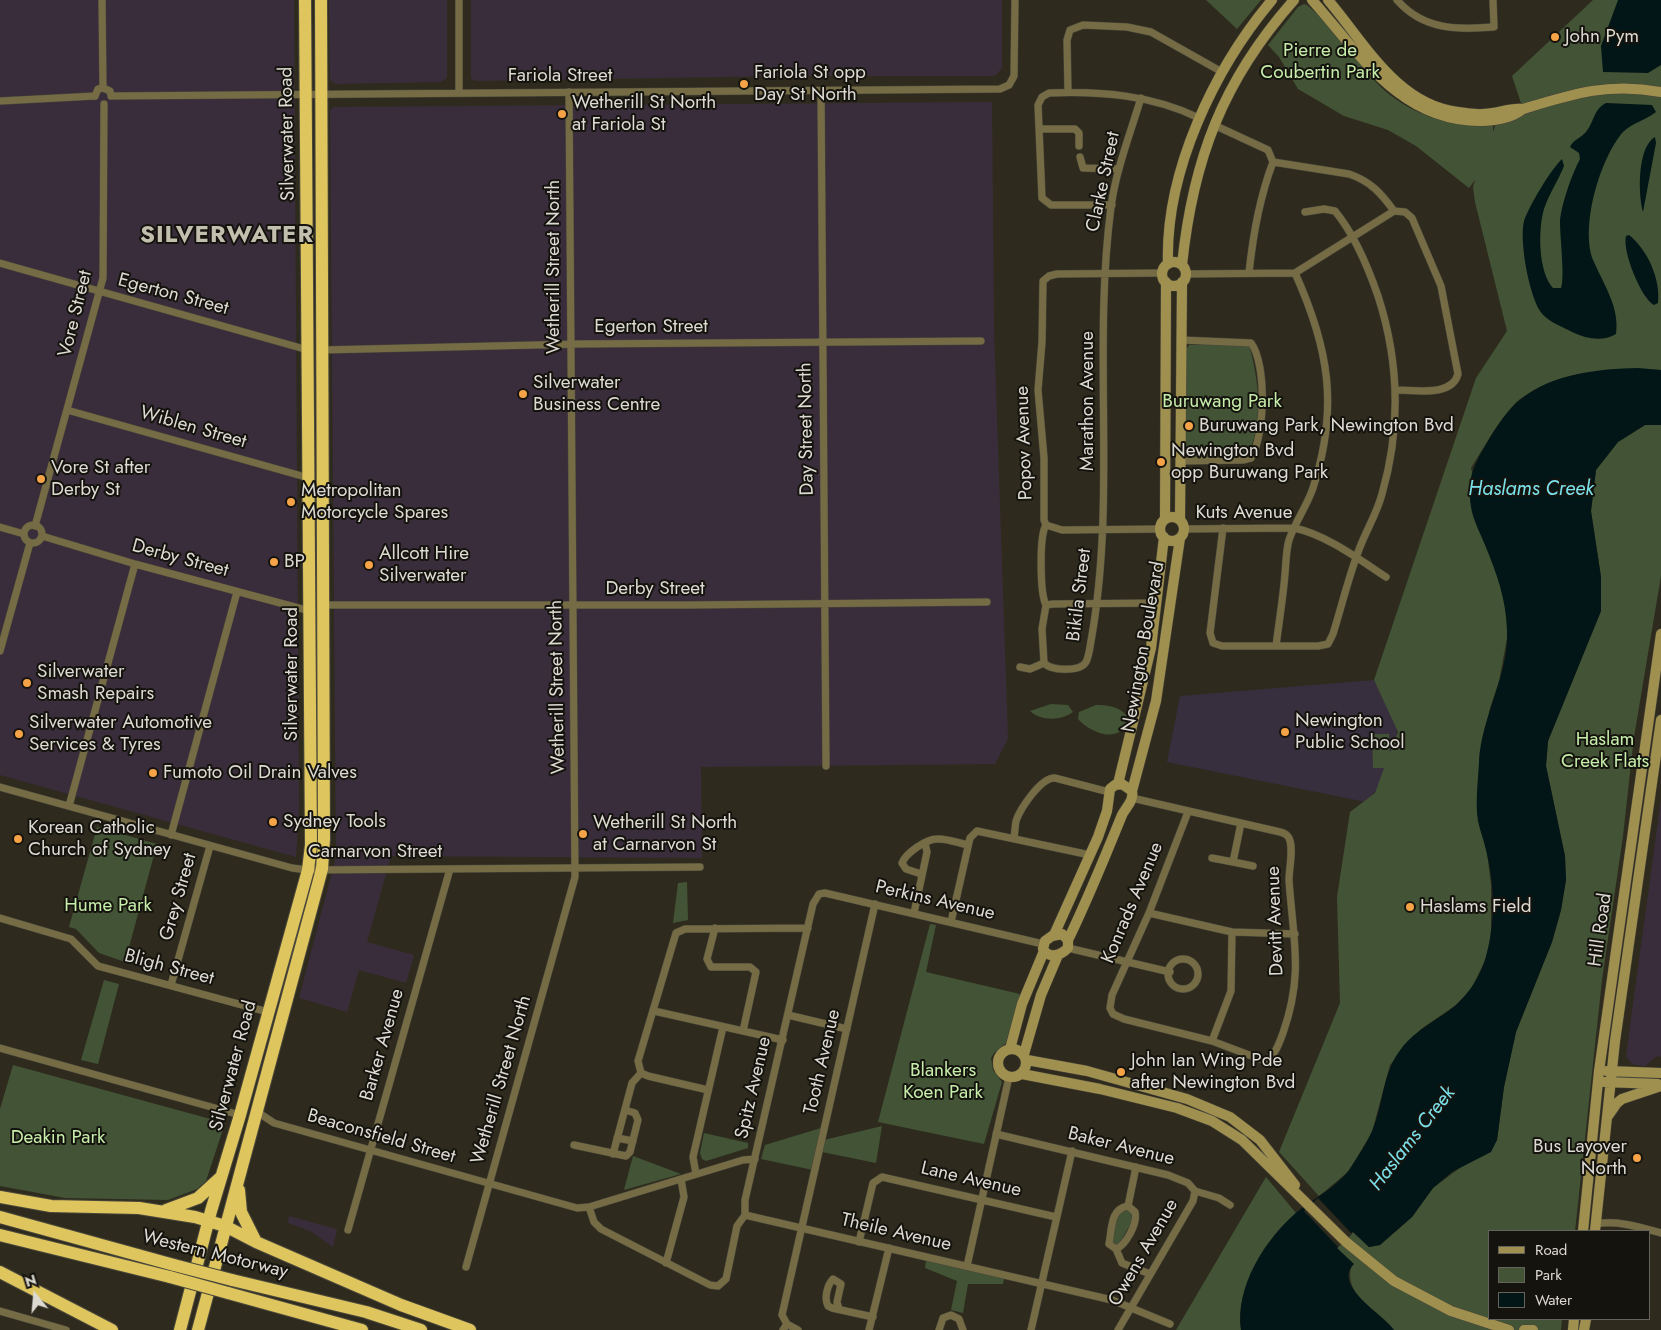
<!DOCTYPE html>
<html>
<head>
<meta charset="utf-8">
<style>
  body { margin:0 }
  #map { position:relative; width:1661px; height:1330px; overflow:hidden; background:#2e2b1e; font-family:Jost,sans-serif }
  canvas { display:block }
  .legend { position:absolute; left:1488px; top:1230px; width:162px; height:90px; box-sizing:border-box; background:#15130e; border:1px solid #65635c; margin:0; padding:6px 9px; list-style:none; font-size:15px; color:#dddad2 }
  .legend li { display:flex; align-items:center; gap:10px; height:25px }
  .legend b { width:25px; border:1px solid #65635c }
  .north { position:absolute; left:10px; top:1270px; width:50px; height:50px; -webkit-text-stroke:4px #15130e; paint-order:stroke; rotate:343deg; font-size:14px; font-weight:700; line-height:20px; text-align:center; color:#dddad2 }
  .north::after { content:''; display:block; margin:auto; width:18px; height:22px; background:#dddad2; clip-path:polygon(50% 0,100% 100%,50% 72%,0 100%) }
</style>
</head>
<body>
<div id="map">
<canvas width="1661" height="1330"></canvas>
<ul class="legend">
<li><b style="height:6px;background:#a09050"></b>Road</li>
<li><b style="height:14px;background:#425435"></b>Park</li>
<li><b style="height:14px;background:#031617"></b>Water</li>
</ul>
<div class="north">N</div>
</div>
<script>
const ctx = document.querySelector('canvas').getContext('2d');
ctx.lineJoin = 'round';
function paint(path, color) { ctx.fillStyle = color; ctx.fill(path, 'evenodd'); }
function strokePath(path, color, width, dash) { ctx.strokeStyle = color; ctx.lineWidth = width; ctx.lineCap = dash ? 'butt' : 'round'; ctx.setLineDash(dash || []); ctx.stroke(path); }
function drawText(font, color, halo, rows, align = 'center') {
  ctx.font = font + ' Jost,sans-serif'; ctx.lineWidth = 4; ctx.setLineDash([]); ctx.textBaseline = 'middle'; ctx.strokeStyle = halo; ctx.fillStyle = color; for (const [text, x, y, turn = 0] of rows) {
    ctx.save(); ctx.translate(x, y); ctx.rotate((+turn || 0) * Math.PI / 180); ctx.textAlign = isNaN(turn) ? turn : align; if (halo) ctx.strokeText(text, 0, 0); ctx.fillText(text, 0, 0); ctx.restore();
  }
}
const industrial = new Path2D(`
  M0 0H294L299 807 296 857 0 775Z
  M329 0H447V78L441 82 335 84 330 79Z
  M471 0H1002V68L995 76H787L475 81 471 78Z
  M992 102 994 331 1008 739 995 764 701 767 702 858 391 856 367 942 414 955 406 983 359 970 347 1012 299 998 336 857 330 111 333 107Z
  M1661 799V1057L1657 1056 1645 1066 1632 1064 1626 1056Z
  M289 1216 337 1229 333 1247 310 1231 288 1223Z`);
const education = new Path2D(`
  M1374 680 1379 686 1396 720 1398 745 1388 777 1366 802 1167 762 1180 696Z`);
const green = new Path2D(`
  M1206 0H1261L1237 29Z
  M1593 0H1661V370C1618 366 1555 372 1520 399 1503 413 1483 449 1471 468L1505 603 1508 633 1499 681 1490 708 1479 759V824L1487 852 1491 885V936L1485 961 1471 989 1456 1005 1421 1029 1390 1065 1372 1132 1349 1171 1319 1196 1279 1152 1340 1003 1337 897 1350 812 1375 793 1384 768H1373L1372 734H1389L1390 753 1398 732 1374 680 1476 378 1507 331 1475 202 1473 187 1475 180 1469 188 1416 146 1388 130 1344 116 1298 89 1279 57 1268 45 1298 7 1304 4 1307 5C1319 16 1331 25 1342 36 1354 50 1362 66 1374 80 1404 113 1449 128 1493 125V132L1497 120 1523 109 1512 76Z
  M1189 345H1249C1259 380 1264 423 1247 457L1191 458 1186 454 1185 351Z
  M1645 425H1661V576L1634 737 1623 836 1602 980 1575 1231H1490V1319H1562L1561 1330H1394C1379 1309 1344 1298 1351 1267L1337 1248 1353 1232 1369 1247 1380 1245 1412 1217 1433 1188 1497 1140 1504 1087 1516 1032 1552 942 1561 910 1566 880 1565 856 1546 766 1548 741 1601 611V577L1591 511 1596 470 1618 442Z
  M1051 704 1068 705 1073 712C1061 721 1040 721 1030 711Z
  M1096 705C1110 705 1121 707 1128 718 1122 745 1091 734 1078 719L1079 712Z
  M97 827 157 844 125 962 99 953 76 929 69 927Z
  M687 882 688 920 673 923 678 883Z
  M930 924 936 925 926 972 1020 994 1006 1043 994 1053 991 1058 993 1070 1002 1082 984 1144 878 1122Z
  M104 980 119 984 98 1064 81 1060Z
  M13 1065 225 1123 206 1181 197 1189 168 1200 65 1198 0 1186V1109Z
  M882 1126 876 1163 822 1152 824 1140Z
  M821 1128 813 1170 761 1159 765 1145Z
  M704 1133 748 1143V1148L706 1161 702 1159 700 1153Z
  M633 1156 681 1174 624 1190Z
  M1266 1177 1296 1213C1266 1243 1235 1285 1241 1330H1176Z
  M1124 1208 1132 1210 1134 1218 1119 1244 1116 1246 1111 1242 1118 1213Z
  M926 1260 1004 1278 1003 1284H968L963 1313 951 1310 957 1281 925 1268Z`);
const water = new Path2D(`
  M1618 0H1661V65L1648 73 1603 72 1601 46Z
  M1606 103 1652 105 1656 112C1646 120 1632 123 1623 132 1600 158 1579 229 1594 262 1604 285 1620 308 1616 334 1602 342 1587 339 1572 332 1563 327 1546 321 1540 311 1529 294 1519 241 1524 221 1529 206 1551 169 1562 159L1564 166C1558 181 1549 194 1544 209 1538 229 1538 272 1553 288H1561C1565 278 1560 238 1560 222 1561 205 1572 174 1580 159L1579 153 1570 147C1573 140 1579 139 1585 133 1594 124 1593 109 1606 103Z
  M1655 137 1656 143 1643 212C1638 195 1637 147 1655 137Z
  M1629 235C1647 249 1661 279 1658 303L1654 305C1641 298 1622 251 1626 236Z
  M1638 368 1661 370V425H1645L1618 442 1596 470 1591 511 1601 577V611L1548 741 1546 766 1565 856 1566 880 1561 910 1552 942 1516 1032 1504 1087 1497 1140 1491 1152 1452 1172 1433 1188 1412 1217 1380 1245 1369 1247 1353 1232 1337 1248 1354 1264C1332 1286 1383 1314 1394 1330H1241C1235 1287 1265 1239 1297 1212 1314 1198 1339 1186 1351 1167 1358 1156 1367 1143 1372 1131 1384 1103 1382 1073 1401 1049 1416 1029 1438 1020 1456 1005 1476 987 1486 964 1490 938 1495 910 1493 878 1486 850 1484 840 1480 831 1478 821 1475 804 1478 781 1479 762 1481 717 1509 676 1507 630 1506 599 1497 574 1485 545 1481 535 1475 524 1472 512 1466 480 1472 468 1488 441 1496 427 1508 409 1521 399 1554 373 1598 369 1638 368Z`);
const pier = new Path2D(`
  M1318 1198 1352 1234 1338 1247 1304 1211Z`);
const street = new Path2D(`
  M102 0 103 88
  M459 0V93
  M1397 0C1423 30 1457 30 1494 27L1493 0
  M821 91 826 766
  M1068 92 1067 40 1070 30 1083 25 1127 27 1151 32 1222 72
  M95 96 98 89 103 88 110 91 111 96
  M111 96 1000 89 1009 85 1014 76 1015 0
  M0 101 95 96
  M1214 125 1268 150 1273 162 1349 174C1370 181 1381 193 1394 211L1405 212 1412 218 1441 286 1458 374C1452 397 1416 390 1397 390
  M1039 129H1075L1079 133V146
  M1080 157 1083 168 1119 169
  M1112 205H1051L1042 198 1038 105 1042 97 1049 93C1101 91 1152 95 1199 118
  M0 263 308 350
  M1249 273C1253 234 1259 199 1273 162
  M1186 274 1295 273 1394 211
  M322 350 578 344 981 341
  M67 410 309 478
  M1180 461 1243 460 1251 458C1265 436 1267 364 1251 343L1181 340
  M1046 525 1062 530 1160 529
  M24 534a9 9 0 1 1 18 0a9 9 0 1 1-18 0Z
  M35 526 103 278 104 104
  M0 527 24 534
  M1223 528 1210 633 1213 643 1222 646H1318L1328 644 1333 634C1342 605 1349 575 1360 547 1367 529 1377 513 1382 494 1401 428 1399 361 1378 296 1368 267 1354 234 1335 211L1324 209 1305 212
  M1185 529 1294 528C1325 534 1360 560 1386 577
  M42 536 135 564 310 611
  M324 605H689L987 602
  M1046 605C1040 594 1039 536 1046 525L1044 520V458L1038 390 1042 342 1043 281 1049 276 1057 274 1162 273
  M1276 646C1279 622 1283 598 1285 574 1286 563 1286 550 1289 540 1295 522 1307 506 1313 488 1339 408 1329 348 1295 273
  M0 651 30 543
  M1044 663C1051 671 1080 672 1086 662 1089 656 1090 647 1091 641 1117 497 1092 351 1111 207 1116 170 1130 134 1141 98
  M1044 663 1042 629 1046 605 1053 604 1157 603
  M1020 667 1030 669 1044 663
  M0 787 292 868 308 870 700 867
  M1132 798 1280 832C1284 833 1287 834 1289 838 1294 849 1289 868 1289 880 1293 940 1304 973 1283 1033 1279 1043 1276 1055 1265 1061L1212 1041 1124 1019 1113 1014 1110 1008 1112 995 1149 913 1188 812
  M69 806 135 564
  M171 835 237 592
  M1014 837C1015 832 1015 826 1016 821 1020 809 1041 777 1055 778L1109 792
  M1212 858 1233 862 1241 823
  M1233 862 1253 866
  M921 874 906 869 902 863C906 853 926 839 937 839 946 838 958 843 968 845
  M914 913 927 852 925 843
  M1149 913 1232 932 1295 934
  M0 918 71 939 98 966 268 1012
  M951 922 970 838 977 831 1090 855
  M715 928 707 959 711 967H750L756 972 743 1031
  M1068 948 1170 972
  M1168 974a15 15 0 1 1 30 0a15 15 0 1 1-30 0Z
  M171 985 210 846
  M654 1011 783 1040
  M788 1015 847 1029
  M1212 1041 1231 991 1232 932
  M0 1048 240 1115
  M641 1073 648 1076 708 1090
  M257 1109 262 1115 274 1123 577 1208 589 1207 743 1160 755 1159
  M996 1134 1168 1175 1188 1183 1195 1191 1219 1198 1230 1205
  M617 1138 633 1141
  M574 1145 626 1156 630 1152 638 1120 635 1113 625 1110
  M613 1154 632 1083 641 1073 638 1061 676 933 685 929 808 928
  M696 1174 693 1157 723 1027
  M1128 1206 1136 1167
  M589 1207 594 1222 601 1229 710 1285 718 1286 726 1279 737 1226 745 1215V1200L813 904 819 894 825 893 1043 944
  M745 1215 1112 1300 1170 1324
  M1595 1224C1618 1220 1639 1227 1661 1233
  M348 1230 450 869
  M859 1242 873 1183 882 1177 1056 1217
  M1116 1249C1126 1245 1138 1223 1135 1212L1128 1206C1110 1209 1112 1229 1109 1244L1116 1249 1122 1263 1150 1274
  M666 1263 684 1197 681 1179
  M967 1266 1009 1077
  M466 1267 575 877 569 92
  M839 1309 837 1302 841 1284 833 1279C827 1285 824 1299 828 1306L832 1308 873 1317
  M0 1311 66 1330
  M783 1330 787 1324
  M798 1330 787 1324 782 1315 875 904
  M869 1330 889 1248
  M939 1330 943 1318 951 1315 959 1319 963 1330
  M1031 1330 1072 1151
  M1118 1330 1193 1201 1195 1191`);
const secondary = new Path2D(`
  M1312 0C1360 54 1400 121 1480 121 1496 121 1511 119 1523 109
  M1328 0C1364 42 1397 105 1458 112 1469 114 1482 115 1493 113 1504 111 1512 108 1523 109 1572 94 1609 82 1661 92
  M1162 274a12 12 0 1 1 24 0a12 12 0 1 1-24 0Z
  M1168 264C1165 172 1214 69 1272 0
  M1182 265C1193 159 1223 80 1294 0
  M1160 529a12 12 0 1 1 24 0a12 12 0 1 1-24 0Z
  M1165 519 1166 282
  M1180 519 1182 282
  M1118 784 1151 648 1164 537
  M1054 935 1098 837 1107 811 1110 789 1115 785 1122 784 1132 791
  M1068 940 1062 934 1052 936 1045 941 1043 949C1049 959 1060 956 1068 948V940C1088 899 1105 857 1122 815 1126 807 1134 801 1132 791L1156 701 1180 538
  M998 1063a14 14 0 1 1 28 0a14 14 0 1 1-28 0Z
  M1010 1049 1022 1004 1044 951
  M1024 1054 1041 995 1058 955
  M1027 1060 1087 1071 1187 1099 1230 1117 1260 1140 1295 1185
  M1607 1071 1661 1073
  M1022 1074 1100 1089 1177 1108 1212 1121 1242 1140 1346 1242 1394 1281 1451 1311 1509 1330
  M1605 1082 1658 1084
  M1608 1116 1617 1103 1622 1099 1661 1086
  M1583 1231 1599 1071 1661 634
  M1595 1231 1615 1041 1661 720
  M1524 1330H1533
  M1573 1330 1574 1319
  M1584 1330 1586 1319`);
const highway = new Path2D(`
  M239 1190 241 1212 256 1242
  M0 1197 51 1206 139 1208 195 1217 225 1226 256 1242 401 1305 470 1330
  M166 1210 198 1198 221 1177
  M0 1217 174 1265
  M0 1235 170 1277
  M0 1272 112 1330
  M232 1280 366 1312 421 1330
  M228 1293 362 1330
  M180 1330 211 1211 240 1115 308 870 311 845 305 0
  M198 1330 322 869 324 839 321 0`);
const highwayBridge = new Path2D(`
  M174 1265 232 1280
  M170 1277 228 1293`);
const markers = [
  [1555,37,5,"#f5a346"],
  [744,84,5,"#f5a346"],
  [562,114,5,"#f5a346"],
  [523,394,5,"#f5a346"],
  [1189,426,5,"#f5a346"],
  [1161,462,5,"#f5a346"],
  [41,479,5,"#f5a346"],
  [291,502,5,"#f5a346"],
  [274,562,5,"#f5a346"],
  [369,565,5,"#f5a346"],
  [27,683,5,"#f5a346"],
  [1285,732,5,"#f5a346"],
  [19,734,5,"#f5a346"],
  [153,773,5,"#f5a346"],
  [273,822,5,"#f5a346"],
  [583,834,5,"#f5a346"],
  [18,839,5,"#f5a346"],
  [1410,907,5,"#f5a346"],
  [1121,1072,5,"#f5a346"],
  [1637,1158,5,"#f5a346"]
];
const poiNames = [
  ["John Pym",1565,37],
  ["Fariola St opp",754,73],
  ["Day St North",754,95],
  ["Wetherill St North",572,103],
  ["at Fariola St",572,125],
  ["Silverwater",533,383],
  ["Business Centre",533,405],
  ["Buruwang Park, Newington Bvd",1199,426],
  ["Newington Bvd",1171,451],
  ["opp Buruwang Park",1171,473],
  ["Vore St after",51,468],
  ["Derby St",51,490],
  ["Metropolitan",301,491],
  ["Motorcycle Spares",301,513],
  ["Allcott Hire",379,554],
  ["Silverwater",379,576],
  ["BP",284,562],
  ["Silverwater",37,672],
  ["Smash Repairs",37,694],
  ["Newington",1295,721],
  ["Public School",1295,743],
  ["Silverwater Automotive",29,723],
  ["Services & Tyres",29,745],
  ["Fumoto Oil Drain Valves",163,773],
  ["Sydney Tools",283,822],
  ["Wetherill St North",593,823],
  ["at Carnarvon St",593,845],
  ["Korean Catholic",28,828],
  ["Church of Sydney",28,850],
  ["Haslams Field",1420,907],
  ["John Ian Wing Pde",1131,1061],
  ["after Newington Bvd",1131,1083],
  ["Bus Layover",1627,1147,"right"],
  ["North",1627,1169,"right"]
];
const parkNames = [
  ["Pierre de",1320,51],
  ["Coubertin Park",1320,73],
  ["Buruwang Park",1222,402],
  ["Haslam",1605,740],
  ["Creek Flats",1605,762],
  ["Hume Park",108,906],
  ["Blankers",943,1071],
  ["Koen Park",943,1093],
  ["Deakin Park",58,1138]
];
const streetNames = [
  ["Fariola Street",560,76],
  ["Silverwater Road",288,134,-91],
  ["Clarke Street",1104,182,-78],
  ["Wetherill Street North",554,267,-90],
  ["Egerton Street",173,295,15],
  ["Vore Street",76,314,-76],
  ["Egerton Street",651,327],
  ["Marathon Avenue",1088,401,-90],
  ["Wiblen Street",193,428,16],
  ["Day Street North",807,429,-91],
  ["Popov Avenue",1025,443,-92],
  ["Kuts Avenue",1244,513],
  ["Derby Street",180,559,15],
  ["Derby Street",655,589],
  ["Bikila Street",1080,595,-83],
  ["Newington Boulevard",1144,647,-80],
  ["Silverwater Road",292,674,-90],
  ["Wetherill Street North",558,687,-91],
  ["Carnarvon Street",375,852],
  ["Grey Street",179,897,-74],
  ["Perkins Avenue",935,901,13],
  ["Konrads Avenue",1133,903,-67],
  ["Devitt Avenue",1276,921,-92],
  ["Hill Road",1601,930,-82],
  ["Bligh Street",169,968,15],
  ["Barker Avenue",383,1045,-74],
  ["Tooth Avenue",823,1062,-77],
  ["Silverwater Road",234,1066,-75],
  ["Wetherill Street North",502,1080,-74],
  ["Spitz Avenue",754,1088,-77],
  ["Beaconsfield Street",381,1137,16],
  ["Baker Avenue",1121,1147,14],
  ["Lane Avenue",971,1180,13],
  ["Theile Avenue",896,1233,13],
  ["Owens Avenue",1144,1253,-60],
  ["Western Motorway",215,1255,14]
];
const waterNames = [
  ["Haslams Creek",1531,490],
  ["Haslams Creek",1413,1139,-52]
];
const districtNames = [
  ["SILVERWATER",227,236]
];
paint(industrial, '#3a2d3b');
paint(education, '#372e3e');
paint(green, '#425435');
paint(water, '#031617');
paint(pier, '#2e2b1e');
strokePath(street, '#4a473b', 8);
strokePath(secondary, '#4a473b', 11);
strokePath(highway, '#4a473b', 14);
strokePath(street, '#756c45', 7);
strokePath(secondary, '#a09050', 10);
strokePath(highway, '#dec55d', 12);
strokePath(highwayBridge, '#4a473b', 14, []);
strokePath(highwayBridge, '#dec55d', 12);
for (const [x, y, r, color] of markers) { const dot = new Path2D(); dot.arc(x, y, r, 0, 2 * Math.PI); ctx.fillStyle = color; ctx.fill(dot); strokePath(dot, '#15130e', 2); }
drawText('19px', '#dddad2', '#15130e', poiNames, 'left');
drawText('19px', '#c6edaa', '#15130e', parkNames);
drawText('19px', '#dddad2', '#15130e', streetNames);
drawText('italic 20px', '#7be2eb', '#15130e', waterNames);
ctx.letterSpacing = '1px';
drawText('bold 24px', '#c3bfaf', '#15130e', districtNames);
ctx.letterSpacing = '0px';
</script>
</body>
</html>
